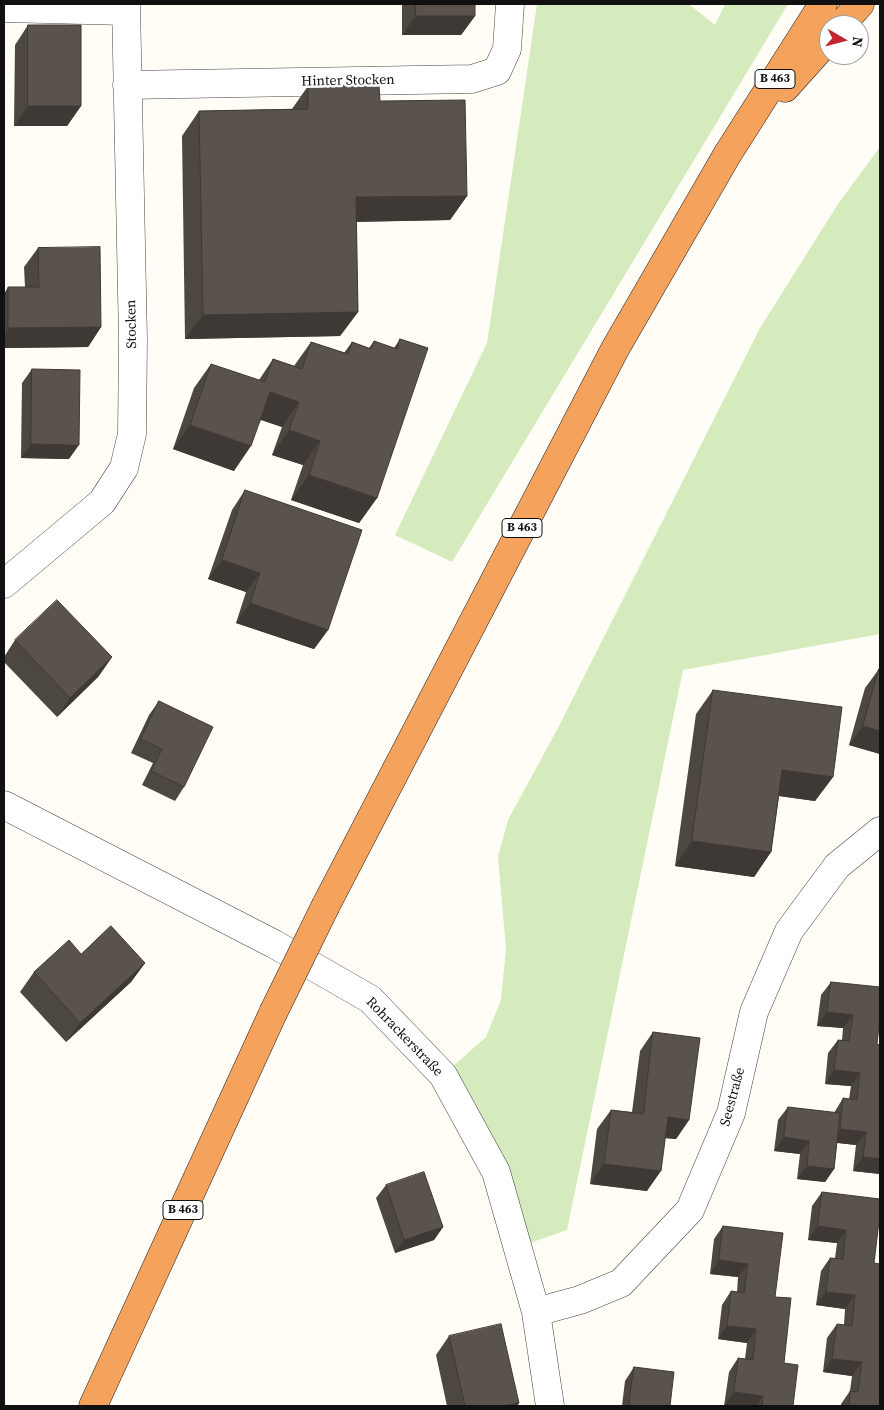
<!DOCTYPE html>
<html>
<head>
<meta charset="utf-8">
<style>
  body { margin:0 }
  #map { position:relative; width:884px; height:1410px; overflow:hidden; background:#fffdf5; font-family:"Source Serif 4",serif }
  canvas { display:block }
  .frame { position:absolute; inset:0; border:5px solid #111; pointer-events:none }
  .north { position:absolute; left:819px; top:15px; width:50px; height:50px; box-sizing:border-box; background:#fff; border:1px solid #a0a0a0; border-radius:50%; rotate:98deg; font-size:14px; font-weight:700; line-height:20px; text-align:center; color:#111 }
  .north::after { content:''; display:block; margin:auto; width:18px; height:22px; background:#c4262e; clip-path:polygon(50% 0,100% 100%,50% 72%,0 100%) }
</style>
</head>
<body>
<div id="map">
<canvas width="884" height="1410"></canvas>
<div class="frame"></div>
<div class="north">N</div>
</div>
<script>
const ctx = document.querySelector('canvas').getContext('2d');
ctx.lineJoin = 'round';
function paint(path, color) { ctx.fillStyle = color; ctx.fill(path, 'evenodd'); }
function strokePath(path, color, width, dash) { ctx.strokeStyle = color; ctx.lineWidth = width; ctx.lineCap = dash ? 'butt' : 'round'; ctx.setLineDash(dash || []); ctx.stroke(path); }
function drawText(font, color, halo, rows, align = 'center') {
  ctx.font = font + ' "Source Serif 4",serif'; ctx.lineWidth = 5; ctx.setLineDash([]); ctx.textBaseline = 'middle'; ctx.strokeStyle = halo; ctx.fillStyle = color; for (const [text, x, y, turn = 0] of rows) {
    ctx.save(); ctx.translate(x, y); ctx.rotate((+turn || 0) * Math.PI / 180); ctx.textAlign = isNaN(turn) ? turn : align; if (halo) ctx.strokeText(text, 0, 0); ctx.fillText(text, 0, 0); ctx.restore();
  }
}
const green = new Path2D(`
  M537 4H689L715 25 725 4H788L452 562 395 535 487 343Z
  M880 147V634L683 670 567 1230 530 1243 443 1075 486 1037 501 1000 506 949 498 857 508 820 559 726 760 328 838 204Z`);
const street = new Path2D(`
  M4 8 126 11
  M127 85 472 79 497 71 507 49 510 4
  M4 584 102 502 124 468 132 434 133 340 126 4
  M4 805 274 944 370 999 443 1075 496 1172 536 1312 550 1406
  M536 1312 580 1300 621 1283 690 1210 731 1113 754 1012 789 931 837 866 880 831`);
const highway = new Path2D(`
  M841 25 860 4
  M785 88 829 39
  M326 905 615 349 727 155 823 4
  M93 1406 273 1013`);
const highwayBridge = new Path2D(`
  M273 1013 326 905`);
const wall = new Path2D(`
  M402 4H475V16L461 35H402Z
  M28 25 81 106 67 126H14L15 45Z
  M308 86 380 101 467 196 450 220 356 222 358 312 340 336 185 339 182 136 199 111 292 109Z
  M38 248 101 327 88 347 4 348V294L8 287H25L24 267Z
  M400 339 377 498 359 523 291 500 303 465 272 455 282 427 261 420 234 471 173 449 194 388 211 364 259 380 273 359 294 366 311 342 344 353 352 342 369 348 374 341 394 348Z
  M32 369 69 459 21 458 22 383Z
  M245 490 328 630 314 649 236 623 246 592 208 579 232 510Z
  M15 640 112 657 98 677 57 717 4 662V657Z
  M879 669 880 754 849 745 865 688Z
  M713 690 833 777 815 801 779 796 771 852 754 877 675 866 696 714Z
  M159 701 184 787 175 801 142 785 153 763 131 753 149 715Z
  M81 954 145 963 131 982 66 1042 20 992 34 972Z
  M831 982 877 1044 880 1174 853 1171 856 1145 837 1143 834 1169 825 1182 797 1179 800 1154 774 1151 778 1120 788 1107 834 1113 843 1098 849 1099 851 1086 825 1084 828 1053 838 1040H842L843 1028 817 1026 821 995Z
  M653 1032 689 1120 676 1139 665 1138 647 1191 590 1184 597 1129 611 1110 632 1112 640 1051Z
  M386 1185 443 1227 434 1240 395 1253 376 1198Z
  M822 1192 874 1263 880 1406H841V1404L850 1391 852 1376 823 1372 827 1338 837 1324 844 1325 845 1309 816 1305 821 1271 830 1258H835L837 1243 808 1240 812 1206Z
  M723 1226 775 1297 784 1363 793 1406H724L729 1372 738 1358 745 1359 747 1343 718 1339 722 1305 731 1291 737 1292 738 1277 710 1274 714 1239Z
  M449 1336 519 1403 517 1406H447L436 1355Z
  M634 1367 670 1406H622L625 1381Z`);
const shadedWall = new Path2D(`
  M416 16H475L461 35H402Z
  M28 106H81L67 126H14Z
  M467 196 450 220 338 222 356 197Z
  M358 312 340 336 185 339 203 315Z
  M101 327 88 347 4 348V335L8 328Z
  M270 392 299 402 282 427 253 417Z
  M190 425 251 446 234 471 173 449Z
  M289 430 320 441 303 465 272 455Z
  M31 444 79 445 69 459 21 458Z
  M309 475 377 498 359 523 291 500Z
  M222 560 260 573 246 592 208 579Z
  M250 603 328 630 314 649 236 623Z
  M112 657 98 677 57 717 70 698Z
  M863 726 880 731V754L849 745Z
  M782 770 833 777 815 801 765 794Z
  M692 841 771 852 754 877 675 866Z
  M145 963 131 982 66 1042 80 1023Z
  M827 1012 853 1015 843 1028 817 1026Z
  M834 1070 860 1073 851 1086 825 1084Z
  M668 1117 689 1120 676 1139 654 1137Z
  M840 1129 866 1132 856 1145 831 1142Z
  M784 1137 809 1141 800 1154 774 1151Z
  M863 1157 880 1159V1174L853 1171Z
  M604 1164 661 1171 647 1191 590 1184Z
  M807 1166 834 1169 825 1182 797 1179Z
  M818 1226 846 1230 837 1243 808 1240Z
  M443 1227 434 1240 395 1253 404 1240Z
  M719 1260 748 1264 738 1277 710 1274Z
  M826 1292 855 1295 845 1309 816 1305Z
  M727 1326 756 1329 747 1343 718 1339Z
  M832 1359 862 1362 852 1376 823 1372Z
  M734 1392 763 1396 756 1406H724Z
  M519 1403 517 1406H504Z`);
const building = new Path2D(`
  M416 4H475V16H416Z
  M28 25H81V106H28Z
  M379 85 380 101 465 100 467 196 356 197 358 312 203 315 199 111 308 109V86Z
  M100 247 101 327 8 328V287H39L38 248Z
  M400 339 428 348 377 498 309 475 320 441 289 430 299 402 270 392 251 446 190 425 211 364 265 382 273 359 302 369 311 342 348 354 352 342 371 349 374 341 397 349Z
  M32 369 80 370 79 445 31 444Z
  M245 490 362 530 328 630 250 603 260 573 222 560Z
  M57 600 112 657 70 698 15 640Z
  M879 669H880V731L863 726Z
  M713 690 842 707 833 777 782 770 771 852 692 841Z
  M159 701 213 727 184 787 151 771 162 749 141 739Z
  M111 926 145 963 80 1023 34 972 69 940 81 954Z
  M831 982 880 987V1017L877 1044 880 1045V1159L863 1157 866 1132 840 1129 843 1098 857 1100 860 1073 834 1070 838 1040 849 1041 853 1015 827 1012Z
  M653 1032 700 1038 689 1120 668 1117 661 1171 604 1164 611 1110 643 1114Z
  M788 1107 840 1113 834 1169 807 1166 809 1141 784 1137Z
  M424 1172 443 1227 404 1240 386 1185Z
  M822 1192 880 1199V1213L874 1263 880 1264V1406H849L850 1391 858 1392 862 1362 832 1359 837 1324 852 1326 855 1295 826 1292 830 1258 843 1259 846 1230 818 1226Z
  M723 1226 783 1233 775 1297 791 1298 784 1363 798 1365 793 1406H762L763 1396 734 1392 738 1358 753 1360 756 1329 727 1326 731 1291 744 1293 748 1264 719 1260Z
  M501 1324 519 1403 504 1406H465L449 1336Z
  M634 1367 674 1372 670 1406H629Z`);
const shields = [
  [775,79,40],
  [522,528,40],
  [183,1210,40]
];
const shieldNames = [
  ["B 463",775,79],
  ["B 463",522,528],
  ["B 463",183,1210]
];
const streetNames = [
  ["Hinter Stocken",348,81,-1],
  ["Stocken",132,324,-91],
  ["Rohrackerstraße",404,1037,46],
  ["Seestraße",733,1097,-75]
];
paint(green, '#d5ebbd');
strokePath(street, '#444', 29);
strokePath(highway, '#222', 29);
strokePath(street, '#fff', 28);
strokePath(highway, '#f5a25d', 28);
strokePath(highwayBridge, '#222', 29, []);
strokePath(highwayBridge, '#f5a25d', 28);
paint(wall, '#4d4742');
paint(shadedWall, '#3f3936');
paint(building, '#5a524d');
strokePath(building, '#3f3936', 1);
for (const [x, y, w] of shields) { const box = new Path2D(); box.roundRect(x - w / 2, y - 9.5, w, 19, 4); ctx.fillStyle = '#fff'; ctx.fill(box); strokePath(box, '#111', 1); }
drawText('bold 12px', '#111', null, shieldNames);
drawText('14px', '#111', '#fff', streetNames);
</script>
</body>
</html>
